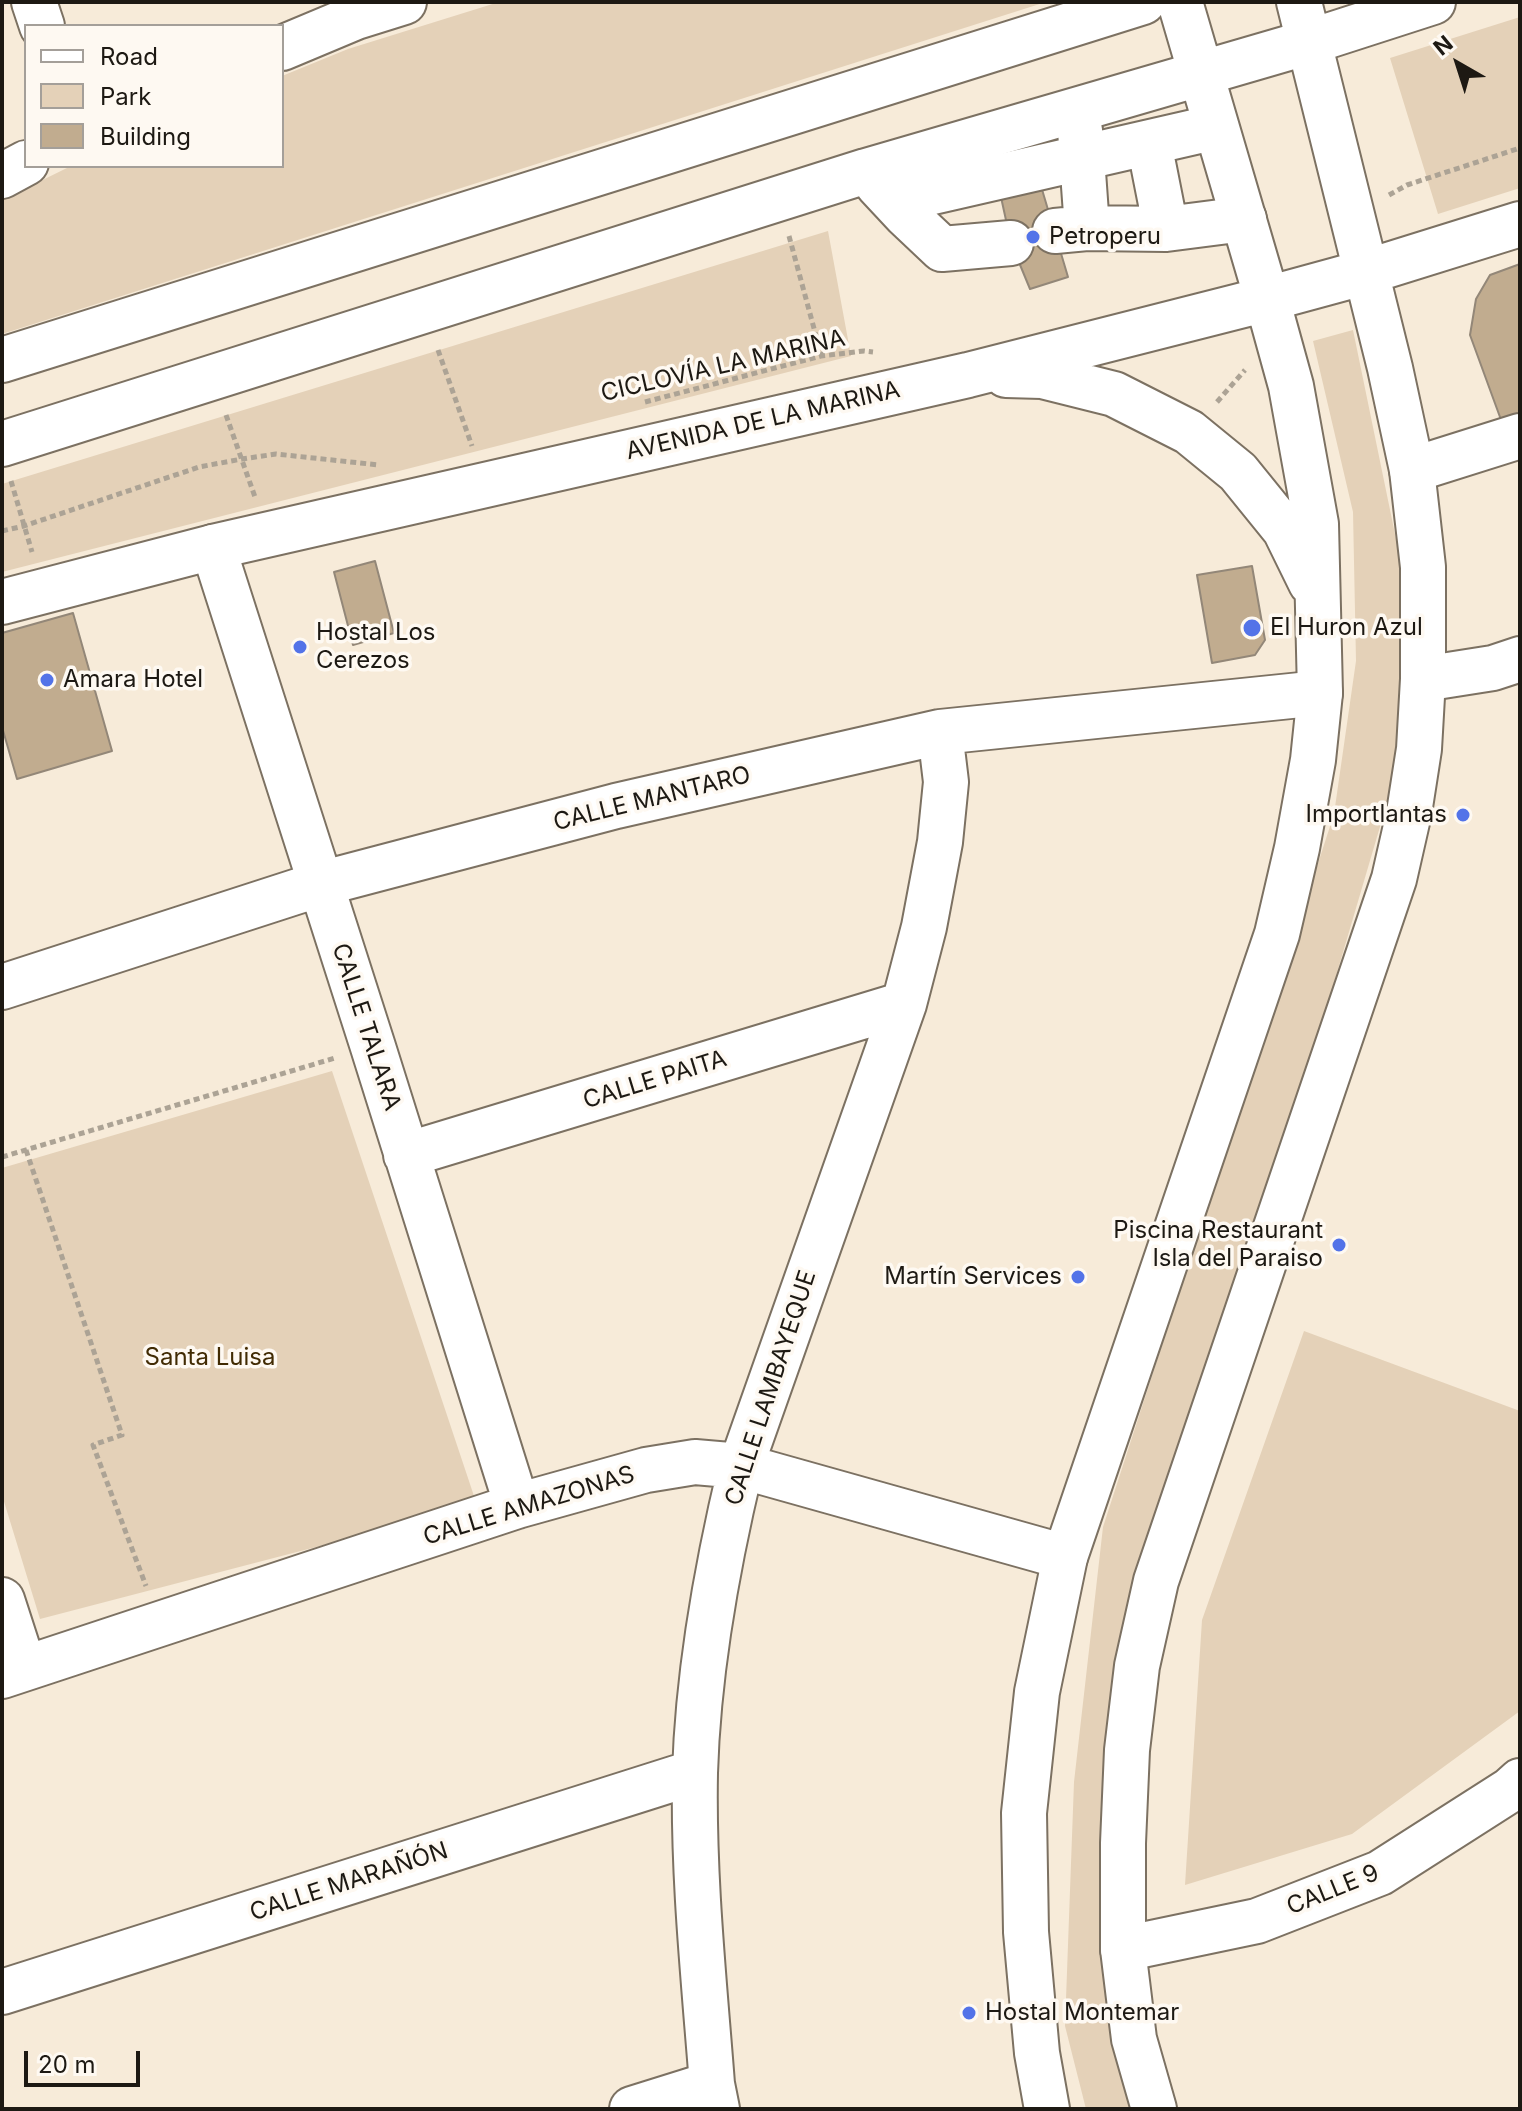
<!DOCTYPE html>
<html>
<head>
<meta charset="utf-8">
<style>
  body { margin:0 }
  #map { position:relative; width:1522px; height:2111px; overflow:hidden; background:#f7ebd9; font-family:Inter,sans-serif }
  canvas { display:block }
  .frame { position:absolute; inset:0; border:4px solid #1d1913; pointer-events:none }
  .legend { position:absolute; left:24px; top:24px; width:260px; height:144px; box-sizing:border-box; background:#fef9f2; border:2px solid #a49f99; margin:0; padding:10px 14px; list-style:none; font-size:24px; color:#1d1913 }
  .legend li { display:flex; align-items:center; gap:16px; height:40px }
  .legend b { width:40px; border:2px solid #a49f99 }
  .north { position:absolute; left:1418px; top:24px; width:80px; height:80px; -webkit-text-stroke:6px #fef9f2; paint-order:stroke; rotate:321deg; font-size:22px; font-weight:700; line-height:32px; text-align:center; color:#1d1913 }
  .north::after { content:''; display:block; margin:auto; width:28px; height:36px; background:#1d1913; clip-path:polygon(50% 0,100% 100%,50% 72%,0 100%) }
  .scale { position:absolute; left:24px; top:2051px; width:116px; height:36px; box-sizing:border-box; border:4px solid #1d1913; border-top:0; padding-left:10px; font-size:24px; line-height:28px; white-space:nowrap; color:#1d1913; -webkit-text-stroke:6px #fef9f2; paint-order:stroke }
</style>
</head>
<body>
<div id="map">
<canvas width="1522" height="2111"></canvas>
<div class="frame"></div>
<ul class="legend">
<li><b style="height:10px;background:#fff"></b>Road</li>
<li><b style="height:22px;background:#e4d1b8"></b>Park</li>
<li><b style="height:22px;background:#c1ac8f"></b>Building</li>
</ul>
<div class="north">N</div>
<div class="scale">20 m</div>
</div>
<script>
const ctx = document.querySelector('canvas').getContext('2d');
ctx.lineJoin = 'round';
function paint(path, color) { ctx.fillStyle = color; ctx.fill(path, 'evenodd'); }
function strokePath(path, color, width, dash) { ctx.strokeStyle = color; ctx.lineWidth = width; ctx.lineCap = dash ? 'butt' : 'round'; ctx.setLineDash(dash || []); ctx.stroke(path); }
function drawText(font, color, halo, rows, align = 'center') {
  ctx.font = font + ' Inter,sans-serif'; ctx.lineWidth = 7; ctx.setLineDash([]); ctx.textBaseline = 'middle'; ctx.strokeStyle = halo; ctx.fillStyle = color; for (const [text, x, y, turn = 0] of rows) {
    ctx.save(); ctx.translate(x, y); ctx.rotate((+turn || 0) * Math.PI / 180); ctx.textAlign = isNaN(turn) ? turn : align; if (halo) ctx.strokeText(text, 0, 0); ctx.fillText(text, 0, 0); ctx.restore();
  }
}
const green = new Path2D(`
  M499 2H1046L2 334V200L71 166H282V76L348 49Z
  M1520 17V188L1438 214 1390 58Z
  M828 231 851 356 2 572V484Z
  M1353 330 1410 607 1392 786 1112 1736 1138 2109H1086L1065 2026 1074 1782 1103 1527 1334 814 1356 661 1353 512 1313 341Z
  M332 1071 477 1505 40 1619 2 1495V1168Z
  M1304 1331 1520 1411V1711L1352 1834 1185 1885 1202 1620Z`);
const building = new Path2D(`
  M1038 176 1068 277 1030 289 1011 243 999 188Z
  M1520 264V422L1504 428 1470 335 1476 299 1490 275Z
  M375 561 394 633 353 645 334 572Z
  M1252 566 1265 640 1255 655 1212 663 1197 575Z
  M73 613 112 751 17 779 2 727V633Z`);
const path = new Path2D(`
  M1389 195 1407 185 1520 148
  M789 236 822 358
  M438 350 472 446
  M645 402 821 356 864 351 873 352
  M1217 402 1245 370
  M226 415 255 497
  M11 481 32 552
  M2 531 24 526 199 467 242 459 276 454 379 465
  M26 1150 122 1435 93 1445 146 1586
  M2 1157 335 1058`);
const minor = new Path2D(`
  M34 2 42 26
  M1149 143 1166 229
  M878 185 906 215 942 249 1011 243
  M893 201 1216 127
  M1087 228 1166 229 1244 219
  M1055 231 1087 228 1080 130
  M1412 470 1520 436
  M213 547 373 1047 517 1506
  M1423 679 1493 668 1520 659
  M2 987 320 884 616 806 940 732 1320 693
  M406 1155 904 1004
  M2 1600 24 1668
  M2 1676 517 1506 646 1470 695 1462 741 1466 1065 1557
  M1123 1949 1257 1921 1380 1873 1510 1790 1520 1781
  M2 1992 695 1772
  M632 2109 712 2084
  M717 2109 712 2084C704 1980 693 1877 695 1773 698 1670 717 1566 741 1466L904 1004 924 927 940 842 946 782 940 732`);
const major = new Path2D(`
  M282 48 356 17 404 2
  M2 176 26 163
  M2 360 1143 2
  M1006 375 1042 376 1114 394 1189 432 1238 472 1285 530 1311 583
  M2 444 866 171 1309 42 1433 2
  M2 602 213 547 968 375 1267 299 1366 272 1520 224
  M1047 2109 1037 2053 1026 1932 1024 1813 1037 1692 1065 1557 1277 934 1297 848 1313 760 1320 693 1316 524 1291 386 1267 299 1180 2
  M1154 2109 1134 2039 1123 1949V1843L1127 1750 1137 1666 1156 1581 1394 879 1409 813 1419 749 1423 679V567L1412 470 1390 368 1299 2`);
const markers = [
  [1033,237,8,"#5373e8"],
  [1252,628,10,"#5373e8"],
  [300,647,8,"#5373e8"],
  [47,680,8,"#5373e8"],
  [1463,815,8,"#5373e8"],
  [1339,1245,8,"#5373e8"],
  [1078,1277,8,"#5373e8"],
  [969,2013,8,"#5373e8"]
];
const poiNames = [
  ["Petroperu",1049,237],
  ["El Huron Azul",1270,628],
  ["Hostal Los",316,633],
  ["Cerezos",316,661],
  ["Amara Hotel",63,680],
  ["Importlantas",1447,815,"right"],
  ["Piscina Restaurant",1323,1231,"right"],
  ["Isla del Paraiso",1323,1259,"right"],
  ["Martín Services",1062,1277,"right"],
  ["Hostal Montemar",985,2013]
];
const streetNames = [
  ["CICLOVÍA LA MARINA",723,366,-13],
  ["AVENIDA DE LA MARINA",763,421,-13],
  ["CALLE MANTARO",652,799,-14],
  ["CALLE TALARA",366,1027,72],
  ["CALLE PAITA",655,1080,-17],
  ["CALLE LAMBAYEQUE",771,1388,-72],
  ["CALLE AMAZONAS",529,1506,-17],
  ["CALLE MARAÑÓN",349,1882,-18],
  ["CALLE 9",1333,1890,-22]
];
const parkNames = [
  ["Santa Luisa",210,1358]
];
paint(green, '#e4d1b8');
paint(building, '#c1ac8f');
strokePath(building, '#938778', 2);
strokePath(minor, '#7c7162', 48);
strokePath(major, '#7c7162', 48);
strokePath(path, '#aca395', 5, [6, 4]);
strokePath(minor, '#fff', 44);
strokePath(major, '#fff', 44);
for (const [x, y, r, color] of markers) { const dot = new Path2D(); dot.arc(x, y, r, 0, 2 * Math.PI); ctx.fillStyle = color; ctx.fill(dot); strokePath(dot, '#fef9f2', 3); }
drawText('24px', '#1d1913', '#fef9f2', poiNames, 'left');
drawText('24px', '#1d1913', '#fef9f2', streetNames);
drawText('24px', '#412b03', '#fef9f2', parkNames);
</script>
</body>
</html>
